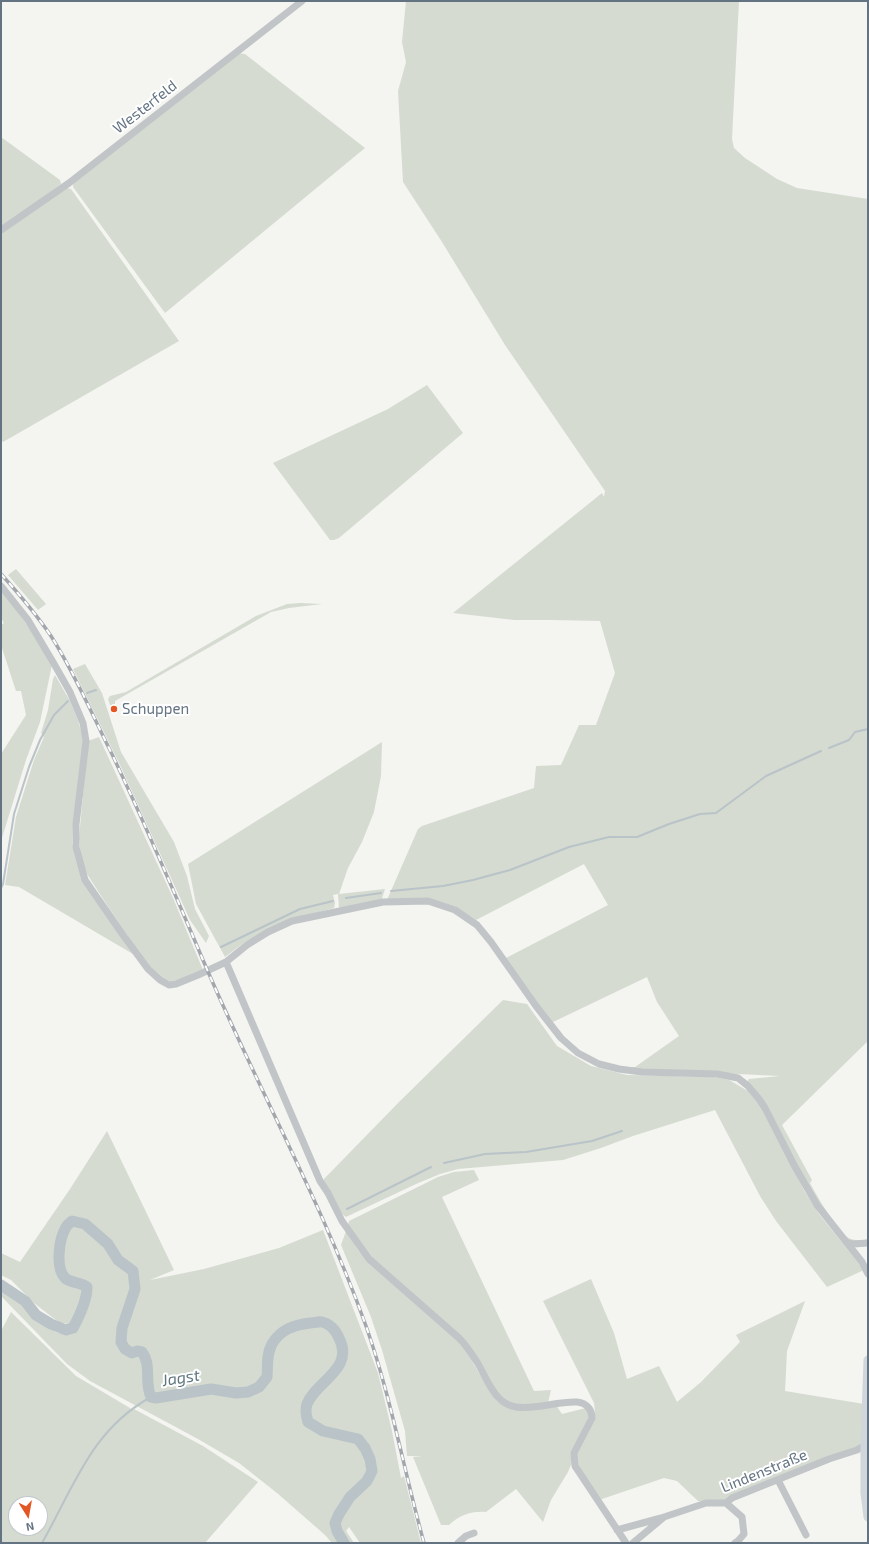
<!DOCTYPE html>
<html>
<head>
<meta charset="utf-8">
<style>
  body { margin:0 }
  #map { position:relative; width:869px; height:1544px; overflow:hidden; background:#f4f4f0; font-family:"Exo 2",sans-serif }
  canvas { display:block }
  .frame { position:absolute; inset:0; border:2px solid #637381; pointer-events:none }
  .north { position:absolute; left:8px; top:1496px; width:40px; height:40px; box-sizing:border-box; background:#fff; border:1px solid #c1c7cd; border-radius:50%; rotate:169deg; font-size:11px; font-weight:700; line-height:16px; text-align:center; color:#637381 }
  .north::after { content:''; display:block; margin:auto; width:14px; height:18px; background:#e25723; clip-path:polygon(50% 0,100% 100%,50% 72%,0 100%) }
</style>
</head>
<body>
<div id="map">
<canvas width="869" height="1544"></canvas>
<div class="frame"></div>
<div class="north">N</div>
</div>
<script>
const ctx = document.querySelector('canvas').getContext('2d');
ctx.lineJoin = 'round';
function paint(path, color) { ctx.fillStyle = color; ctx.fill(path, 'evenodd'); }
function strokePath(path, color, width, dash) { ctx.strokeStyle = color; ctx.lineWidth = width; ctx.lineCap = dash ? 'butt' : 'round'; ctx.setLineDash(dash || []); ctx.stroke(path); }
function drawText(font, color, halo, rows, align = 'center') {
  ctx.font = font + ' "Exo 2",sans-serif'; ctx.lineWidth = 4; ctx.setLineDash([]); ctx.textBaseline = 'middle'; ctx.strokeStyle = halo; ctx.fillStyle = color; for (const [text, x, y, turn = 0] of rows) {
    ctx.save(); ctx.translate(x, y); ctx.rotate((+turn || 0) * Math.PI / 180); ctx.textAlign = isNaN(turn) ? turn : align; if (halo) ctx.strokeText(text, 0, 0); ctx.fillText(text, 0, 0); ctx.restore();
  }
}
const green = new Path2D(`
  M406 1H739L732 139 734 148 745 158 777 179 797 188 868 199V1041L782 1125 812 1180 810 1183C817 1196 836 1229 847 1237 852 1241 862 1241 868 1239V1242C863 1242 855 1243 850 1241 831 1233 761 1107 747 1082L749 1079 780 1076 633 1069 619 1067H635L679 1036 657 1002 647 977 551 1023 506 958 608 905 584 864 476 920 455 907 387 900 418 829 422 826 534 788 536 766 561 765 579 725H596L615 673 600 621 551 620H514L453 613 602 493 604 497 605 491 505 345 442 242 403 182 398 91 406 62 402 42Z
  M238 53 245 54 365 148 165 313 73 187V182Z
  M1 137 60 180 61 184 1 228Z
  M67 188 71 189 179 341 3 442 1 439V232Z
  M427 385 463 433 339 538 334 540H330L273 463 388 409Z
  M16 569 46 604 38 610 8 575Z
  M1 590 11 602 44 649 52 665 40 722 26 760 1 841V754L26 715 21 691H16L1 645V625L4 623 1 618Z
  M300 603 322 604 289 608 271 612 115 701V704L110 705 108 699 110 696 126 692 256 616 287 604Z
  M85 664 102 693 121 752 174 842 187 876 195 909 209 936 206 943 190 920 120 765 73 669Z
  M55 675 70 701 78 720 84 742 73 824 72 843 77 863 133 954 19 887 5 885 16 817 34 760 44 737 41 733 48 710 53 679Z
  M99 737 173 898 203 970C191 975 176 984 163 980 152 977 97 889 87 874L81 858 79 838 88 741Z
  M382 742 381 776 374 812 362 842 348 868 339 894 385 889 381 901 339 908 338 894 333 895 335 903 334 908 290 920 245 942 225 957 196 904 188 864Z
  M503 1000 527 1004 557 1046 591 1066 627 1075 714 1077 729 1080 748 1091 762 1107 805 1192 819 1214 864 1270 827 1287 776 1221 760 1196 715 1110 633 1136 601 1148 563 1160 458 1169 440 1174 416 1184 346 1217 341 1213 323 1180 400 1101Z
  M107 1131 174 1270 150 1280 204 1269 279 1248 323 1230 378 1373 392 1431 401 1478 404 1476 421 1543H360L349 1527 346 1531 354 1543H332L325 1535 277 1493 239 1463 198 1439 90 1381 67 1364 1 1296V1288L9 1293 44 1325 58 1333 64 1331 66 1323 61 1324 34 1303 11 1280 1 1275V1253L20 1262 70 1189Z
  M474 1170 479 1180 442 1197 534 1391 551 1390 548 1403 518 1406 508 1403 495 1391 478 1360 376 1264 348 1225 349 1221 438 1177 454 1172Z
  M346 1231 359 1251 371 1265 458 1340 468 1354 491 1394 499 1403 508 1407 556 1405 562 1414 586 1408 589 1415 587 1425 568 1472 551 1500 543 1522 516 1489 486 1512C471 1511 460 1515 449 1525H441L413 1457 422 1456H407L405 1431 382 1350 371 1317 341 1245Z
  M591 1279 614 1333 627 1379 659 1366 677 1402 701 1382 740 1342 736 1335 805 1301 787 1351 785 1391 864 1404 863 1441 857 1447 723 1501H698L677 1481 664 1478 599 1500 577 1467V1451L593 1420 595 1412 594 1403 543 1301Z
  M11 1312 76 1376 130 1408 131 1411 134 1409 203 1446 258 1482 205 1543H1V1331ZM16 1504H40V1528H16Z`);
const stream = new Path2D(`
  M87 693 96 690
  M829 748 849 740 855 732 868 729
  M1 888 3 884 14 814 29 767 40 740 54 715 68 701
  M391 891 443 886 473 880 510 870 569 847 609 837H637L669 824 700 814 716 813 766 776 821 751
  M346 898 381 893
  M221 947 300 909 333 901
  M444 1163 485 1154 526 1152 592 1141 622 1131
  M347 1209 431 1167
  M42 1543C74 1487 91 1430 151 1397`);
const river = new Path2D(`
  M1 1285 25 1301 36 1315 51 1324 66 1330 73 1328C79 1317 87 1300 87 1287 81 1282 70 1283 65 1278 55 1267 59 1239 66 1227 67 1225 70 1223 72 1221L85 1224 108 1244 118 1260 133 1271 135 1289 122 1328 121 1342 125 1349 132 1353 137 1351 142 1352C152 1365 144 1383 151 1397L156 1398 211 1389 236 1393 248 1392 259 1387 267 1377C268 1366 266 1355 272 1344 281 1329 294 1325 310 1323 314 1323 319 1321 322 1322 331 1324 336 1331 339 1338 355 1369 316 1381 307 1404 305 1410 306 1416 308 1422L323 1431 358 1439 365 1448 370 1459 372 1471 367 1481 350 1497 339 1514 335 1523 337 1531 344 1543`);
const minor = new Path2D(`
  M1 230 69 183 302 1
  M1 586 28 620 53 662 70 692 83 723 86 741 76 824V847L85 880 123 935 148 969 160 980 169 985 176 984 198 975 226 962 247 945 268 932 292 921 383 902 428 901 455 910 477 925 491 942 536 1006 561 1038 578 1053 599 1064 619 1069 642 1072 717 1074 738 1078 748 1086 759 1099 765 1108 794 1165 817 1205 862 1262 868 1274
  M226 962 320 1181 328 1193 342 1221 369 1259 459 1338C466 1345 471 1353 477 1362 487 1378 494 1404 516 1407 536 1410 557 1401 577 1402 587 1403 592 1410 592 1418L574 1453 575 1466 626 1543
  M846 1242 853 1244 868 1243
  M778 1480 806 1535
  M726 1503 742 1517 744 1534 738 1541 735 1543
  M617 1530 661 1518
  M458 1543 466 1536 474 1533
  M633 1543 664 1517 706 1503H726L732 1498 829 1459 857 1450 865 1445`);
const major = new Path2D(`
  M868 1360 865 1445V1493L868 1517`);
const rail = new Path2D(`
  M1 574C19 594 36 614 51 636 74 672 91 712 110 750 143 819 173 889 203 960 255 1083 321 1200 366 1326 391 1397 404 1471 424 1543`);
const markers = [
  [114,709,4,"#e25723"]
];
const streetNames = [
  ["Westerfeld",145,107,-38],
  ["Lindenstraße",764,1471,-22]
];
const poiNames = [
  ["Schuppen",122,709]
];
const waterNames = [
  ["Jagst",181,1378,-9]
];
paint(green, '#d5dbd1');
strokePath(stream, '#b9c3c8', 2);
strokePath(river, '#b9c3c8', 11);
strokePath(minor, '#c1c5c8', 7);
strokePath(major, '#d1d6da', 9);
strokePath(rail, '#a2a7ad', 3.5);
strokePath(rail, '#fff', 2, [6]);
for (const [x, y, r, color] of markers) { const dot = new Path2D(); dot.arc(x, y, r, 0, 2 * Math.PI); ctx.fillStyle = color; ctx.fill(dot); strokePath(dot, '#fff', 1.5); }
drawText('15px', '#637381', '#fff', streetNames);
drawText('15px', '#637381', '#fff', poiNames, 'left');
drawText('italic 16px', '#5f757f', '#fff', waterNames);
</script>
</body>
</html>
